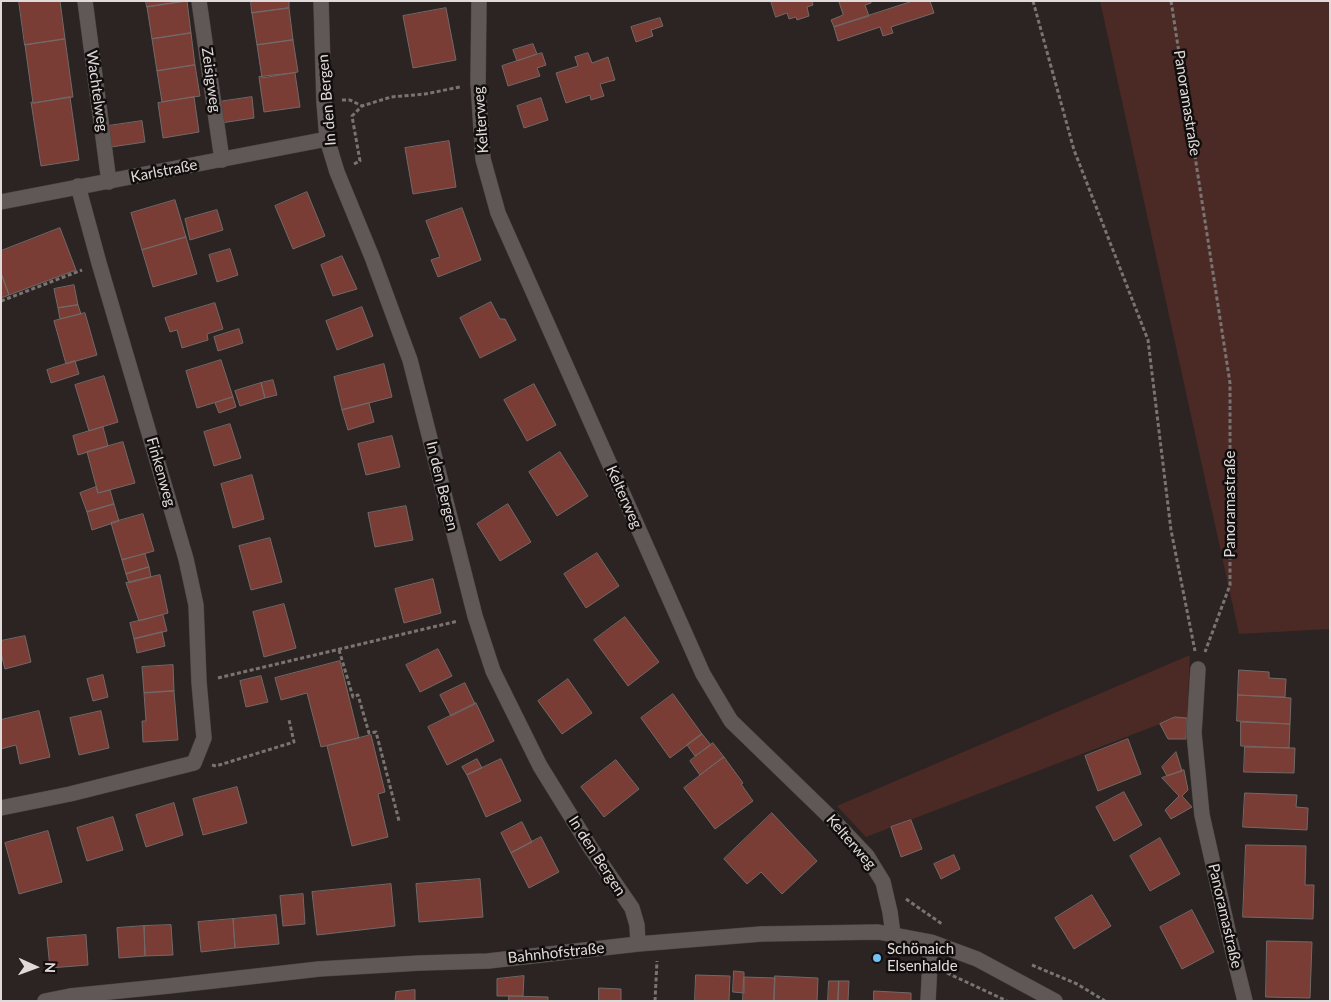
<!DOCTYPE html>
<html>
<head>
<meta charset="utf-8">
<style>
  body { margin:0 }
  #map { position:relative; width:1331px; height:1002px; overflow:hidden; background:#2b2422; font-family:Lato,sans-serif }
  canvas { display:block }
  .frame { position:absolute; inset:0; border:2px solid #e0dbda; pointer-events:none }
  .north { position:absolute; left:10px; top:942px; width:50px; height:50px; -webkit-text-stroke:4px #110e0d; paint-order:stroke; rotate:92deg; font-size:14px; font-weight:700; line-height:20px; text-align:center; color:#e0dbda }
  .north::after { content:''; display:block; margin:auto; width:18px; height:22px; background:#e0dbda; clip-path:polygon(50% 0,100% 100%,50% 72%,0 100%) }
</style>
</head>
<body>
<div id="map">
<canvas width="1331" height="1002"></canvas>
<div class="frame"></div>
<div class="north">N</div>
</div>
<script>
const ctx = document.querySelector('canvas').getContext('2d');
ctx.lineJoin = 'round';
function paint(path, color) { ctx.fillStyle = color; ctx.fill(path, 'evenodd'); }
function strokePath(path, color, width, dash) { ctx.strokeStyle = color; ctx.lineWidth = width; ctx.lineCap = dash ? 'butt' : 'round'; ctx.setLineDash(dash || []); ctx.stroke(path); }
function drawText(font, color, halo, rows, align = 'center') {
  ctx.font = font + ' Lato,sans-serif'; ctx.lineWidth = 5; ctx.setLineDash([]); ctx.textBaseline = 'middle'; ctx.strokeStyle = halo; ctx.fillStyle = color; for (const [text, x, y, turn = 0] of rows) {
    ctx.save(); ctx.translate(x, y); ctx.rotate((+turn || 0) * Math.PI / 180); ctx.textAlign = isNaN(turn) ? turn : align; if (halo) ctx.strokeText(text, 0, 0); ctx.fillText(text, 0, 0); ctx.restore();
  }
}
const green = new Path2D(`
  M1100 1H1330V629L1239 634Z
  M1190 655 1187 718 1175 717 1160 724 866 837 837 806Z`);
const building = new Path2D(`
  M19 1H60L65 39 25 45Z
  M146 1H187L147 7Z
  M187 1 191 33 152 39 147 7Z
  M251 1H289V8L252 13Z
  M771 1H812L813 5 807 7 809 16 797 20 796 17 789 19 787 13 776 17Z
  M839 1H871V3L865 5 869 16 834 27 831 20 843 15Z
  M913 1H930L934 13 891 27 893 33 883 36 880 27 838 41 834 27Z
  M289 8 293 40 257 45 252 13Z
  M446 8 456 60 413 68 403 16Z
  M660 18 663 26 651 30 653 36 636 42 631 27Z
  M191 33 195 65 157 71 152 39Z
  M65 39 73 97 33 103 25 45Z
  M293 40 298 72 262 78 257 45Z
  M533 44 537 54 517 61 513 50Z
  M542 53 546 65 537 68 540 76 508 86 502 66Z
  M588 53 592 63 608 57 615 80 600 84 604 96 591 100 590 95 566 103 556 73 578 66 575 57Z
  M195 65 200 96 162 102 157 71Z
  M295 73 300 107 264 112 259 77Z
  M70 97 79 160 41 166 31 102 33 103Z
  M194 97 199 132 163 138 158 103Z
  M252 97 254 118 221 123 218 102Z
  M541 98 548 120 524 128 517 106Z
  M142 121 145 142 111 147 108 126Z
  M449 141 456 187 413 194 405 148Z
  M307 192 325 236 293 249 275 206Z
  M175 200 186 237 142 250 131 213Z
  M462 208 481 260 438 277 431 260 440 257 426 221Z
  M217 210 223 230 190 240 185 219Z
  M60 228 76 270 9 295 1 273V251Z
  M186 237 197 274 153 287 142 250Z
  M230 249 238 275 217 282 209 255Z
  M342 256 357 289 333 296 321 265Z
  M1 273 9 295 1 298Z
  M74 285 78 305 58 308 54 289Z
  M491 302 500 319H505L516 340 480 358 460 318Z
  M215 303 223 329 207 334 208 340 182 348 177 330 170 332 165 318Z
  M78 305 81 314 60 319 58 308Z
  M362 307 373 336 337 350 326 321Z
  M85 313 97 355 66 364 54 321Z
  M239 329 243 343 218 351 214 337Z
  M221 360 233 397 197 408 186 371Z
  M75 361 79 374 51 383 47 370Z
  M384 364 392 397 342 410 334 377Z
  M104 376 118 422 89 431 75 385Z
  M273 380 277 395 265 398 261 383Z
  M261 383 265 398 240 406 235 391Z
  M534 384 556 425 527 441 504 400Z
  M233 397 236 407 219 413 215 403Z
  M369 403 374 422 348 430 342 410Z
  M230 424 241 458 214 466 204 432Z
  M103 427 108 446 78 455 73 436Z
  M392 436 400 467 366 475 358 444Z
  M123 442 135 483 98 493 87 452Z
  M560 452 588 496 557 516 529 472Z
  M252 475 264 519 233 528 221 484Z
  M96 487 98 493 110 490 114 504 87 512 80 493Z
  M114 504 119 521 92 530 87 512Z
  M508 504 531 542 500 561 477 524Z
  M406 506 413 540 375 547 368 513Z
  M143 514 154 551 122 560 111 523Z
  M270 538 282 582 251 590 239 546Z
  M597 553 619 586 586 608 564 574Z
  M145 554 149 567 126 574 122 560Z
  M149 567 151 577 129 583 126 574Z
  M160 575 168 613 139 621 126 583Z
  M433 579 441 613 404 623 395 589Z
  M284 604 296 648 264 657 253 612Z
  M163 615 167 631 134 639 130 623Z
  M625 617 659 662 628 686 594 640Z
  M162 632 165 646 137 653 134 639Z
  M25 636 31 662 5 669 1 653V641Z
  M438 649 452 676 420 692 406 665Z
  M340 661 359 738 321 747 307 693 281 700 275 678Z
  M173 665 174 691 144 693 142 667Z
  M1239 670 1269 672V678L1286 679 1285 697 1238 695Z
  M103 675 108 697 93 701 87 679Z
  M261 676 268 702 246 707 240 681Z
  M568 679 592 713 562 734 538 701Z
  M465 683 475 704 451 716 440 695Z
  M174 691 178 740 143 742 142 721H146L144 693Z
  M673 694 702 734 670 758 641 718Z
  M1238 695 1291 698 1290 724 1237 721Z
  M476 703 494 741 447 765 428 727Z
  M39 711 50 757 20 764 16 745 1 749V720Z
  M101 711 109 748 79 755 70 718Z
  M1175 717 1187 718 1186 739H1168L1160 724Z
  M1241 722 1290 724 1289 748 1241 746Z
  M702 734 711 745 695 756 687 745Z
  M371 735 385 792 378 794 388 837 352 846 327 746Z
  M1128 739 1141 774 1098 791 1085 756Z
  M713 743 724 757 700 775 690 761Z
  M1245 747 1295 748 1294 773 1244 772Z
  M1176 752 1182 771 1167 776 1162 767Z
  M724 757 743 783 741 784 753 801 715 829 684 788Z
  M477 759 482 768 467 775 462 767Z
  M501 759 521 801 486 817 467 775Z
  M616 760 639 789 604 817 581 787Z
  M1184 770 1188 790 1182 796 1192 807 1171 819 1165 810 1179 796 1162 778Z
  M237 787 247 823 203 835 193 799Z
  M1124 792 1142 825 1114 841 1096 807Z
  M1245 793 1297 795 1296 807 1308 808 1307 830 1243 827Z
  M174 803 183 835 146 847 136 815Z
  M772 813 817 861 782 894 761 872 747 884 724 859Z
  M113 817 123 850 87 861 77 828Z
  M911 820 922 849 901 857 891 827Z
  M522 822 532 842 511 853 501 833Z
  M48 831 62 882 19 894 5 843Z
  M541 837 559 872 529 888 511 853Z
  M1160 838 1180 874 1150 891 1130 856Z
  M1246 845 1306 846 1305 885H1314L1313 919 1243 917Z
  M954 855 960 869 941 879 934 864Z
  M480 879 483 917 419 922 416 884Z
  M391 884 395 926 317 935 312 892Z
  M303 894 305 924 283 926 280 896Z
  M1092 895 1111 926 1074 949 1055 918Z
  M1192 910 1214 952 1182 969 1160 927Z
  M276 915 279 944 235 948 233 919Z
  M233 919 235 948 201 952 198 922Z
  M171 925 173 955 145 956 144 926Z
  M144 926 145 956 119 958 117 928Z
  M86 935 88 965 50 968 47 938Z
  M1267 941 1312 942 1310 998 1266 997Z
  M734 971 744 972V993L733 992Z
  M696 975 730 976 729 1001H695Z
  M524 976 523 996H497V979Z
  M775 976 818 978 817 1001H774Z
  M744 977 775 978 774 1001H743Z
  M829 981H839L838 1001H828Z
  M839 981H849L848 1001H838Z
  M599 988 621 989V1001H599Z
  M415 990V1001H395L396 992Z
  M874 991 911 993V1001H874Z
  M509 996 548 997V1001H509Z`);
const path = new Path2D(`
  M1033 1 1074 150 1148 340 1171 530 1195 651
  M1171 1 1230 383V585L1205 652
  M342 100H350L362 106
  M354 164 360 161 352 116 362 106 391 97 425 94 460 87
  M1 301 82 270
  M339 650 353 697 358 695 369 733 376 732 399 821
  M218 678 458 621
  M212 765 216 766 294 742 289 720
  M906 899 942 924
  M1032 965 1077 984 1105 1001
  M947 973 1007 1001
  M655 1001 657 961`);
const minor = new Path2D(`
  M85 1 109 182
  M199 1 222 160
  M321 1 324 102 327 139 337 172 372 257 410 360 475 616 493 671 540 766 590 847 632 908 637 925 638 944
  M479 1 478 83 483 159 498 213 703 674 731 721 832 819 867 856 883 882 890 912 893 934
  M1 202 327 139
  M1198 669 1194 733 1202 815 1231 944 1245 1001
  M1 808 70 794 194 763 204 738 199 682 196 605 186 559 99 263 78 186
  M45 1001 70 996 169 986 319 969 420 963 488 961 638 944 761 934 878 932 931 942 977 959 1055 1001
  M928 1001 931 942`);
const markers = [
  [877,958,5,"#71c1f5"]
];
const streetNames = [
  ["Zeisigweg",211,80,82],
  ["Wachtelweg",97,91,82],
  ["In den Bergen",327,100,-95],
  ["Panoramastraße",1187,103,81],
  ["Kelterweg",481,120,-94],
  ["Karlstraße",164,171,-11],
  ["Finkenweg",161,472,74],
  ["In den Bergen",442,486,76],
  ["Kelterweg",624,497,66],
  ["Panoramastraße",1230,504,-90],
  ["Kelterweg",851,842,49],
  ["In den Bergen",597,856,57],
  ["Panoramastraße",1225,916,77],
  ["Bahnhofstraße",556,953,-6]
];
const poiNames = [
  ["Schönaich",887,949],
  ["Elsenhalde",887,966]
];
paint(green, '#4b2924');
paint(building, '#793d36');
strokePath(building, '#726967', 1);
strokePath(minor, '#484342', 16);
strokePath(path, '#797372', 3, [4, 2.5]);
strokePath(minor, '#605856', 15);
for (const [x, y, r, color] of markers) { const dot = new Path2D(); dot.arc(x, y, r, 0, 2 * Math.PI); ctx.fillStyle = color; ctx.fill(dot); strokePath(dot, '#110e0d', 2); }
drawText('15px', '#e0dbda', '#110e0d', streetNames);
drawText('15px', '#e0dbda', '#110e0d', poiNames, 'left');
</script>
</body>
</html>
